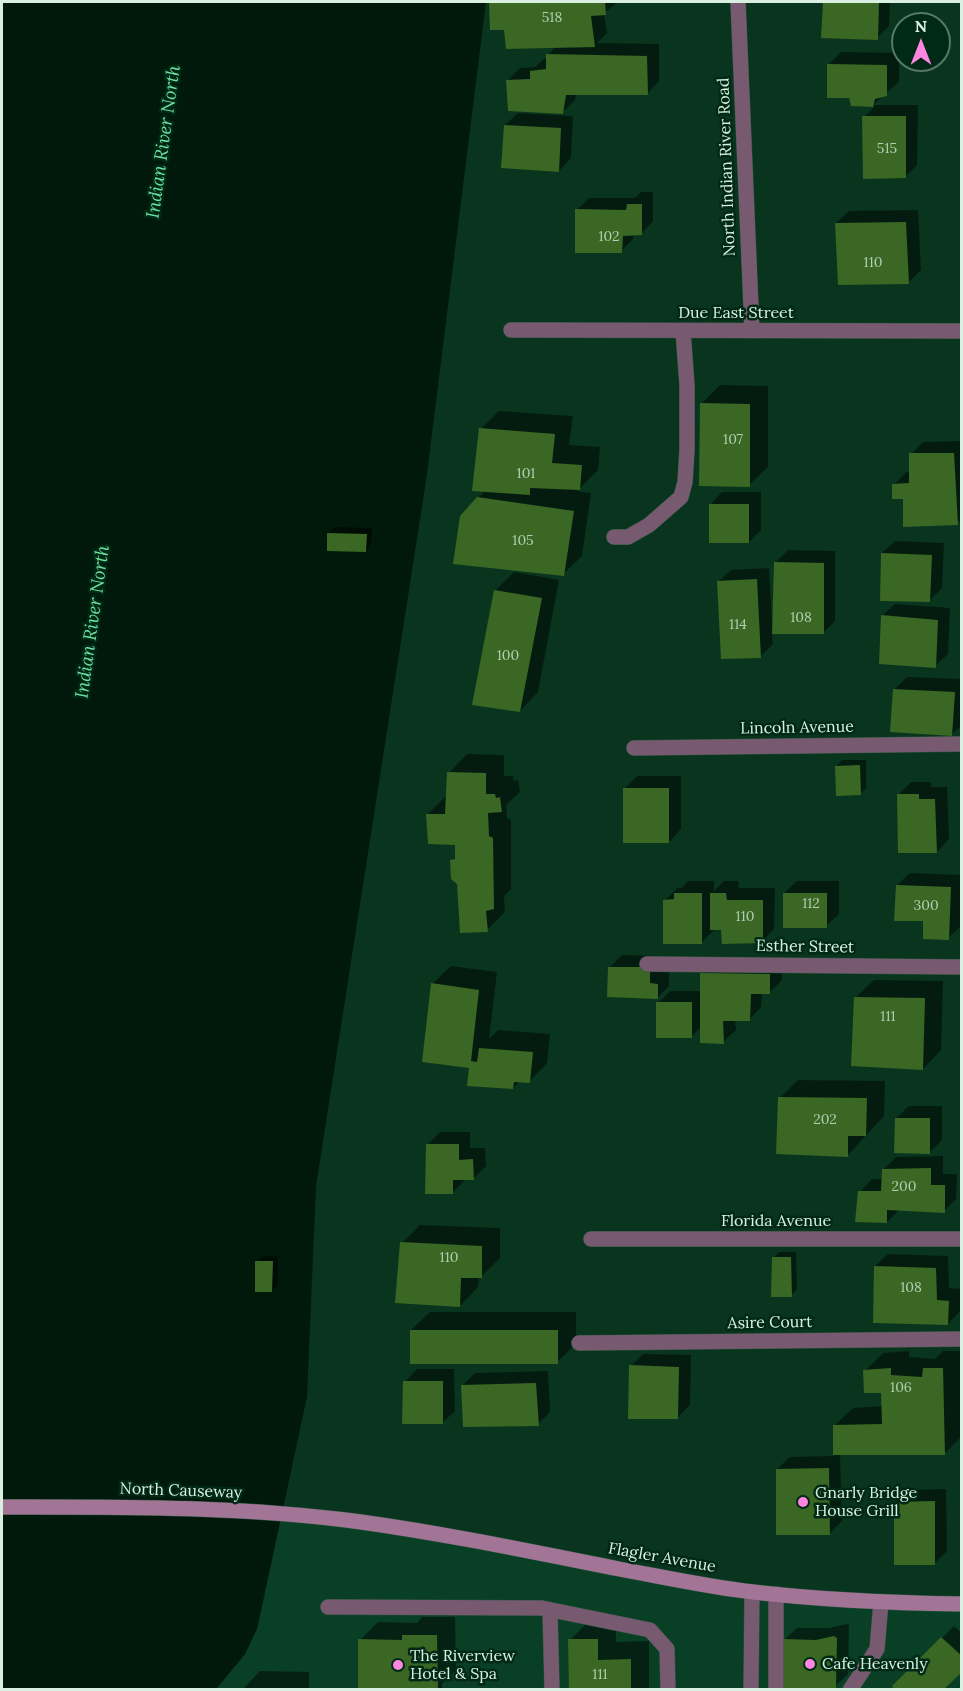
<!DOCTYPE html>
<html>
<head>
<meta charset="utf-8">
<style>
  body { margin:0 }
  #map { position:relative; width:963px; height:1691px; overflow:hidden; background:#09351f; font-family:Lora,serif }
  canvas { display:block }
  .frame { position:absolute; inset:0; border:3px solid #d9f0e1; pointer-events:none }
  .north { position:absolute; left:891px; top:12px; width:60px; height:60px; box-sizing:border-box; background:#002a15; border:2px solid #577967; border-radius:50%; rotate:0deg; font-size:16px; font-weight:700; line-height:24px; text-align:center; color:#d9f0e1 }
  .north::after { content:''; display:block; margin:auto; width:21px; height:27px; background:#fd86e1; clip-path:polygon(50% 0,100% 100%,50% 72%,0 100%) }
</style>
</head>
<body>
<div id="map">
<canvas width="963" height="1691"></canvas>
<div class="frame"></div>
<div class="north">N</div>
</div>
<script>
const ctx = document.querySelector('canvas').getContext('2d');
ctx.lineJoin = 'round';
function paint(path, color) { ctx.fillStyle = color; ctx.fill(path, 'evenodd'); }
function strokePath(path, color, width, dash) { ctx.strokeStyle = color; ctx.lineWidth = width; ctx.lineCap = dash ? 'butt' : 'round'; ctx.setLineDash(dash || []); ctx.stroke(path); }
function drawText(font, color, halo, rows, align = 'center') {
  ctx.font = font + ' Lora,serif'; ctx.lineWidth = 5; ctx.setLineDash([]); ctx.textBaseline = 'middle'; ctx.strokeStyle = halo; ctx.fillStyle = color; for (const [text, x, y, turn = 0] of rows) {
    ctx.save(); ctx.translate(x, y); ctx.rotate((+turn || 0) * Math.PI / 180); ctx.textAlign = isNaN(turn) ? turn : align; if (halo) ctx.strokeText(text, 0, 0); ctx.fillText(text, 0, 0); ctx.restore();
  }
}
const built = new Path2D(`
  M282 1513 670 1578 961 1604V1689L216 1690 245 1654 257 1629Z`);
const water = new Path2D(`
  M2 2H486L426 481 316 1186 307 1397 257 1629 245 1654 216 1689 2 1690Z`);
const shadow = new Path2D(`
  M490 2H618L604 13 607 33 597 43 659 44V81L647 94 576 93 575 100 563 112 508 80 520 68 535 67 544 59 548 58V55L556 46 505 28 491 29Z
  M824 2H890L889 26 877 38 822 36Z
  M841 52 899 53V82L873 105H918L917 165 905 177 864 117 875 106 852 105 851 97 829 64Z
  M518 113 573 116 571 158 559 171 505 125Z
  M641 192H653V221L641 234H634L633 239 621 251 577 210 589 198H635Z
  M918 210 921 270 908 283 836 223 849 211Z
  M720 385 768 386V467L749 485 702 403Z
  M499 411 573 416 569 445 600 447 598 470 577 491 591 493 582 556 563 574 478 498 486 490 481 429Z
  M962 441V519L957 523 905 498 894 485 906 472H910L911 454 923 442Z
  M722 492H761V530L749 542 710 505Z
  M335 527 372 528 371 545 366 551 329 533Z
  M895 541 944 543 942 588 930 600 882 553Z
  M788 550 835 551V621L823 633 772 632 773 644 761 656 718 582 731 570 769 568 772 620H774L776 562Z
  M514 572 559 580 538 692 520 711 495 591Z
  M895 604 950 608 948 654 935 666 882 616Z
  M907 677 962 679V725L951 735 895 689Z
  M467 754 504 755V776H513L514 781 518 780 520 792 506 805 507 818 511 820V889L504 896 505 912 487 930 459 883 452 860 457 856V844L428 814 446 796 449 773Z
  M842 760H866V788L860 794 836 766Z
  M637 776H681V829L669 842 624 789Z
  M911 782H931V787H947L949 839 937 852 899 794Z
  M910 873 962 875 961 926 948 938 924 919 897 885Z
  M688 881H714V891L724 881H738L739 888H775L774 929 762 942 723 928 714 930 702 942 665 901 677 888H682Z
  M797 881H839V914L826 926 784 893Z
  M622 955 662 956 661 971 669 972V986L657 998 610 967Z
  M714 962 782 963V980L769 993 762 992 761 1007 749 1020 735 1019 736 1030 723 1042 702 1026 691 1037 658 1003 670 991H702V974Z
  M451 966 497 972 489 1039 498 1030 550 1034 547 1063 529 1082 520 1081 513 1088 470 1067 432 984Z
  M874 980 943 981 941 1050 923 1069 855 998Z
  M798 1080 885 1081 884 1116 847 1156 780 1098Z
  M909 1106H942V1140L930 1152 896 1118Z
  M440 1132H470V1148H485L486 1166 474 1178 465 1180 453 1192 427 1145Z
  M943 1156V1174H957L956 1199 944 1211 900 1209 887 1222 860 1192 872 1179H883V1170L896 1157Z
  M420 1225 500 1228V1258L481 1277H479L478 1287 460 1306 402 1243Z
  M779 1252H796L797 1289 791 1295 773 1258Z
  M888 1254 948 1256 949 1288 961 1289 960 1311 948 1324 875 1266Z
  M263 1256H278V1285L272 1291 257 1262Z
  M430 1312H576V1344L557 1362 411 1330Z
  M909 1351V1357L935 1359 943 1351H961L962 1436 944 1454H840L842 1521 830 1533 777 1469 790 1457 834 1456V1426L853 1408 883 1406 882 1392 865 1371 883 1353Z
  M643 1354 691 1355 690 1405 677 1418 631 1366Z
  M417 1369H454L455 1411 442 1423 405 1382Z
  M548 1371 550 1412 538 1424 463 1385 475 1373Z
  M946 1489 947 1551 934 1564 895 1503 908 1490Z
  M422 1617H455L456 1670 442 1684V1690H359L360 1640 378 1622 417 1623Z
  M616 1621V1642L649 1641V1690H570V1640L588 1622Z
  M847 1624 849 1625 848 1674 831 1690H784V1640L797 1628H829Z
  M954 1626 962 1633V1670L894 1686Z
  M260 1671 309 1672V1690H242Z`);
const building = new Path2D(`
  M489 2H605L606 15 591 16 595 47 506 49 504 30H490Z
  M823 2H879L878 40 821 38Z
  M546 54 647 56 648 95H566L563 114 508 111 506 80 530 79V71L546 69Z
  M827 64 887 65V96L875 99 873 107 851 106 849 98H827Z
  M862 116H906V178L863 179Z
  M504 125 561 128 559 172 501 168Z
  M627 204H642V235L623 236 622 253H575V209L626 210Z
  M906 222 909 284 838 285 835 223Z
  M700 403 750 404V487L699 486Z
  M479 428 555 434 552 463 582 465 580 490 530 488V495L472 491Z
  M909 453H954L958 525 903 527V499H892V484L909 483Z
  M477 497 574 511 564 576 453 564 460 516Z
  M709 504H749V543H709Z
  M327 533 367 534 366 552 327 551Z
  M881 553 932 555 930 602 880 601Z
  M774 562 824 563V634H772Z
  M757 579 761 658 721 659 717 581Z
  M494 590 542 598 520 712 472 705Z
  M881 615 938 620 936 668 879 664Z
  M893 689 955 692 952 736 890 732Z
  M860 765 861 795 836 796 835 766Z
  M447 772 486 773V794H495L496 798 500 797 502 812 488 813 489 836 493 838 494 909 486 911 488 932 460 933 457 884 451 879 450 860 455 859V845L428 844 426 814H445Z
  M623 788H669V843H623Z
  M897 794H919V799H935L937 853H898Z
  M896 885 951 887 949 940 923 939V921H894Z
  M674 893H702V944H663V900L674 899Z
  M710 893H726L727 900H763V943L722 944 721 930H710Z
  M783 893H827V928H783Z
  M608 967H650V983L658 984V999L607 997Z
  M700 973 770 974V994H751L750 1021H723L724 1044 700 1043Z
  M431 983 479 990 471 1061 477 1062 479 1048 533 1052 530 1083 514 1082 513 1089 467 1086 469 1068 422 1062Z
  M854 997 925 998 923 1070 851 1066Z
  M656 1002H692V1038H656Z
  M778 1097 867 1098 866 1136H848V1157L776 1154Z
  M895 1118H930V1154L894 1153Z
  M426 1144H459V1160L473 1159 474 1180H453V1194H425Z
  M931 1168V1185H945V1213L887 1210V1223L855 1222 858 1191H881L882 1169Z
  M400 1242 482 1246V1278H461L460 1307 395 1303Z
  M772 1257H791L792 1297H771Z
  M255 1261H273L272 1292H255Z
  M874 1266 936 1268 937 1300 949 1301 948 1325 873 1323Z
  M410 1330H558V1364H410Z
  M629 1365 679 1367 678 1419H628Z
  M891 1368V1375L922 1377 923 1368H943L945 1455H833V1425L882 1424 881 1393H864L863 1370Z
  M403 1381H443V1424H402Z
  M536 1383 539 1426 463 1427 461 1385Z
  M829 1468 830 1535H776V1469Z
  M935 1501V1565H894V1502Z
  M402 1635H437L438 1690H358V1639L402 1640Z
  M834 1636 837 1638 836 1688 783 1690V1639L816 1640Z
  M941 1637 962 1656V1672L943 1690H895L892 1686Z
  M568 1639H598V1660L631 1659V1690H569Z`);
const lane = new Path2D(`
  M614 537H628L649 525 681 497 685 482 687 450V385L683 331
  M776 1690V1594
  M850 1690 877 1649 881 1602`);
const street = new Path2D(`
  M738 2 752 331
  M511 330 962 331
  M634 748 962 744
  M647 964 962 967
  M591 1239H962
  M579 1343 962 1339
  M328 1607 542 1608 650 1630 667 1649 668 1690
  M550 1610 552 1690
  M751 1690 752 1592`);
const secondary = new Path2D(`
  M2 1507C121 1507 241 1506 361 1522 447 1534 533 1552 619 1569 663 1577 708 1587 753 1592 822 1600 892 1603 962 1604`);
const markers = [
  [803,1502,6,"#fd86e1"],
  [810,1664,6,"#fd86e1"],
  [398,1665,6,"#fd86e1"]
];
const numberNames = [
  ["518",552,18],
  ["515",887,149],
  ["102",609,237],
  ["110",873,263],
  ["107",733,440],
  ["101",526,474],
  ["105",523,541],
  ["108",801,618],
  ["114",738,625],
  ["100",508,656],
  ["112",811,904],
  ["300",926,906],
  ["110",745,917],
  ["111",888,1017],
  ["202",825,1120],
  ["200",904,1187],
  ["110",449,1258],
  ["108",911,1288],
  ["106",901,1388],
  ["111",600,1675]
];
const streetNames = [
  ["North Indian River Road",727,167,-92],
  ["Due East Street",736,313],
  ["Lincoln Avenue",797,728,-1],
  ["Esther Street",805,947,1],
  ["Florida Avenue",776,1221],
  ["Asire Court",770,1323,-1],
  ["North Causeway",181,1491,2],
  ["Flagler Avenue",662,1558,10]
];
const poiNames = [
  ["Gnarly Bridge",815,1493],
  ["House Grill",815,1511],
  ["The Riverview",410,1656],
  ["Hotel & Spa",410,1674],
  ["Cafe Heavenly",822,1664]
];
const waterNames = [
  ["Indian River North",164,142,-82],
  ["Indian River North",93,622,-82]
];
paint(built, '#093f25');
paint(water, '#00190b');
paint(shadow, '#0007');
paint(building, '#3a6723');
strokePath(lane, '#2a533e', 16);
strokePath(street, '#2a533e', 16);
strokePath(secondary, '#2a533e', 16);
strokePath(lane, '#785a70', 15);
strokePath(street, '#785a70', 15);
strokePath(secondary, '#a27496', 15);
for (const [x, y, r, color] of markers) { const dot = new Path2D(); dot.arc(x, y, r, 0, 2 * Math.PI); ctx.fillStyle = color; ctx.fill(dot); strokePath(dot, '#002a15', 2); }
drawText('14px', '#b1ceb2', null, numberNames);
drawText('16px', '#d9f0e1', '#002a15', streetNames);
drawText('16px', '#d9f0e1', '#002a15', poiNames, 'left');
drawText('italic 18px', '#6ee1a1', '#002a15', waterNames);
</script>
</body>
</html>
